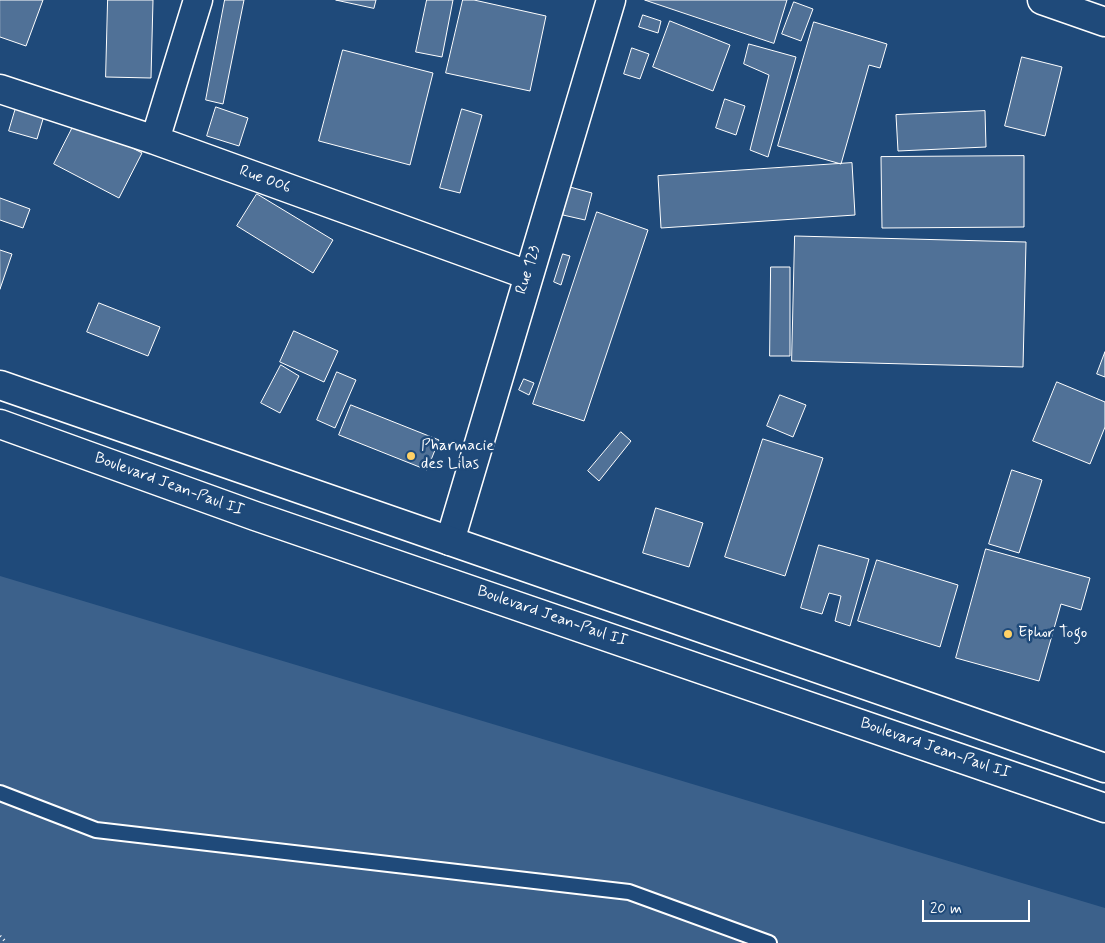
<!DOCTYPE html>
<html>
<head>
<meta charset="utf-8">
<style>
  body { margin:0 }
  #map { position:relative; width:1105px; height:943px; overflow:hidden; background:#1f4a7a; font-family:Mynerve,sans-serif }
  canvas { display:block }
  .scale { position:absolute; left:922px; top:900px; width:108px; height:22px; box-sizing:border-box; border:2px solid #fff; border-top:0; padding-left:6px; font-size:15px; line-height:18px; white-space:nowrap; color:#fff; -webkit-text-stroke:4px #1f4a7a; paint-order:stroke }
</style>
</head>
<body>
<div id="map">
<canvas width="1105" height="943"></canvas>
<div class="scale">20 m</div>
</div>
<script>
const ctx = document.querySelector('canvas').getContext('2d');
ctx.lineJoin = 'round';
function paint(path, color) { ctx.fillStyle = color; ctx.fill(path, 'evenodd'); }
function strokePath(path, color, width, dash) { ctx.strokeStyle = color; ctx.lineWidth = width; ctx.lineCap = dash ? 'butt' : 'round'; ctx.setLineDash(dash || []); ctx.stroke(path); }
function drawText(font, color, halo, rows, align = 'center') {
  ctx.font = font + ' Mynerve,sans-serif'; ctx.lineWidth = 5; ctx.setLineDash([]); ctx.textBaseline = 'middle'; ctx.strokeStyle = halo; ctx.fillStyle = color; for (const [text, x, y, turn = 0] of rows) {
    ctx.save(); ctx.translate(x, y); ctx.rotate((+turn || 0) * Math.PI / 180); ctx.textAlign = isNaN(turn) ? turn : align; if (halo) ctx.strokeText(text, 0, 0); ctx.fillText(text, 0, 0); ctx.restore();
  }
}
const green = new Path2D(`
  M0 576 1105 908V943H0Z`);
const building = new Path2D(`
  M0 0H43L26 46 0 37Z
  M108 0H153L151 78 106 77Z
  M225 0H244L223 104 206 100Z
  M336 0H376L374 8Z
  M427 0H453L442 57 416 52Z
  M463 0H474L546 16 530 91 446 73Z
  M645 0H787L774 43Z
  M794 2 813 9 801 41 782 34Z
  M643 15 661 21 658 33 639 27Z
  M670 21 730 45 713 91 653 67Z
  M814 22 887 44 880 68 869 65 841 164 778 146Z
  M749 44 796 57 768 157 750 150 769 75 744 64Z
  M632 48 649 54 640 79 624 74Z
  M343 50 433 73 410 165 319 141Z
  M1022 57 1062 67 1045 136 1005 126Z
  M725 99 745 106 736 135 716 128Z
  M18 101 46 109 37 139 9 131Z
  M216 107 248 118 239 146 207 136Z
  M462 109 482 115 460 193 440 188Z
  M985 111 986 147 898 151 896 115Z
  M77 119 142 153 119 198 54 164Z
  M1024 156V227L882 228 881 157Z
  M852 163 855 215 661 228 658 176Z
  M570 187 592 193 585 220 563 215Z
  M257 194 333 240 313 273 237 226Z
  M0 198 30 209 23 228 0 220Z
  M597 212 648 230 584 421 533 404Z
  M795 236 1026 242 1023 367 792 361Z
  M0 250 12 254 0 289Z
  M563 254 570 256 561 285 554 282Z
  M771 267H790V356H770Z
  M99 303 160 327 148 356 87 332Z
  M294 331 338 351 324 382 280 362Z
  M1105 352V377L1097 374Z
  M281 365 299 376 280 413 261 403Z
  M337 372 356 380 335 428 317 420Z
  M524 379 534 383 529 395 519 390Z
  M1057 382 1105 402V427L1090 464 1033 441Z
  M780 395 806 405 793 437 767 426Z
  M351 405 439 440 427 470 339 435Z
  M621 432 631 441 599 481 588 471Z
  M763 439 823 458 785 576 725 557Z
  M1012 470 1042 480 1019 553 989 544Z
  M656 508 703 523 689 567 643 553Z
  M819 545 869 559 850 626 835 621 841 596 829 593 822 614 801 608Z
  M986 549 1090 578 1081 610 1061 604 1039 681 956 658Z
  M877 560 958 585 940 647 858 621Z`);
const path = new Path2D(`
  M0 936 7 943`);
const service = new Path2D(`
  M0 793 96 830 629 892 769 943`);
const minor = new Path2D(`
  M1042 0 1105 22
  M0 89 155 140 528 275
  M155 140 198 0
  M450 541 611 0`);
const secondary = new Path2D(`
  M0 385 1105 768
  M0 424 255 516 1105 808`);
const markers = [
  [411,456,5,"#ffd166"],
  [1008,634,5,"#ffd166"]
];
const streetNames = [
  ["Rue 006",265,180,20],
  ["Rue 123",529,270,-73],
  ["Boulevard Jean-Paul II",169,485,20],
  ["Boulevard Jean-Paul II",552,617,19],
  ["Boulevard Jean-Paul II",935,749,19]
];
const poiNames = [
  ["Pharmacie",421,447],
  ["des Lilas",421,465],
  ["Ephor Togo",1018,634]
];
paint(green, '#3c618b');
paint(building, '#507197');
strokePath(building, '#fff', 1);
strokePath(service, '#fff', 18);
strokePath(minor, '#fff', 31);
strokePath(secondary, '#fff', 31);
strokePath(path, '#fff', 3, [1, 4]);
strokePath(service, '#1f4a7a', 14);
strokePath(minor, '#1f4a7a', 28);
strokePath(secondary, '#1f4a7a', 28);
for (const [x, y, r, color] of markers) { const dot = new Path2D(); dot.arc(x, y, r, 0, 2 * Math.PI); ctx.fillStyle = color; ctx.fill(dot); strokePath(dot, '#1f4a7a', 2); }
drawText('16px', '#fff', '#1f4a7a', streetNames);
drawText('16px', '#fff', '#1f4a7a', poiNames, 'left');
</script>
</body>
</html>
